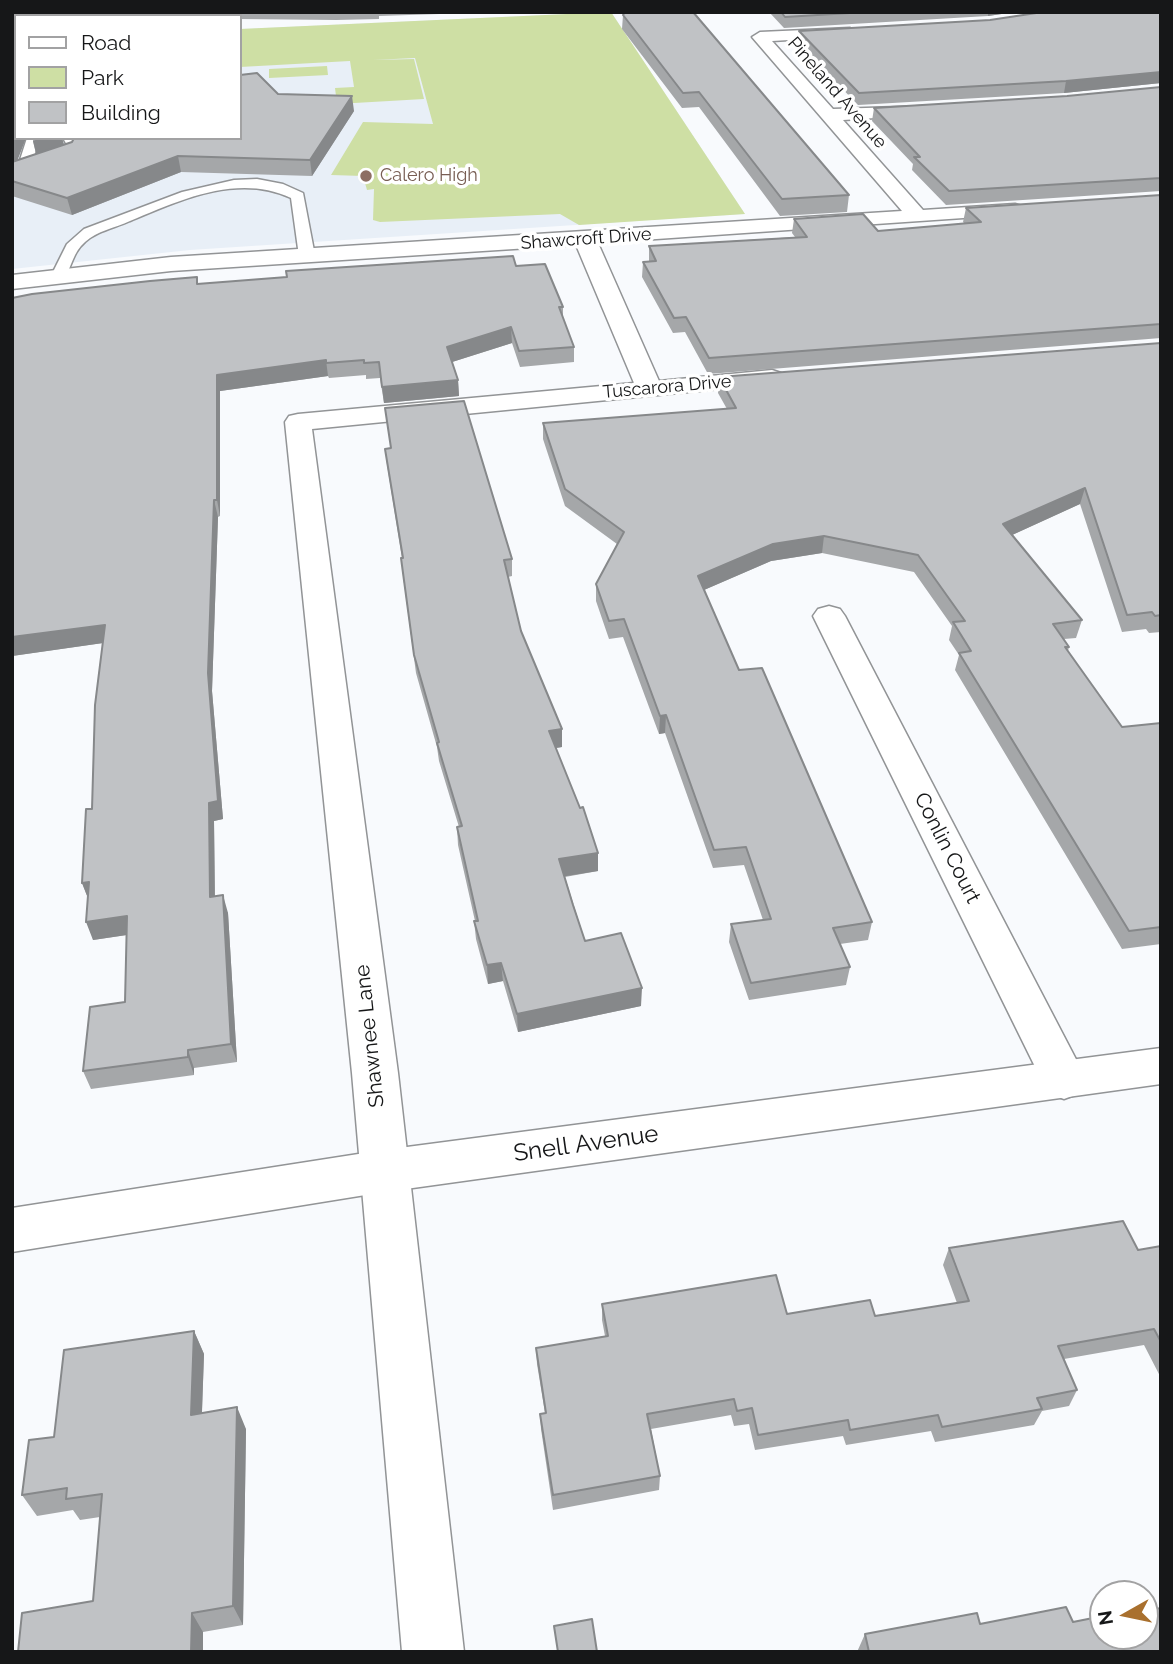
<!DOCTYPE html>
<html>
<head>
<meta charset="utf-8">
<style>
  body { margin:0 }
  #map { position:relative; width:1173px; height:1664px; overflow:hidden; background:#f8fafd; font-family:Raleway,sans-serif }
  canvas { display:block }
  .frame { position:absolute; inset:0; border:14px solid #161718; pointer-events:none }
  .legend { position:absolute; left:14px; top:14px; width:228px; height:126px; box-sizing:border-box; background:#fff; border:2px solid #a2a2a3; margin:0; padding:9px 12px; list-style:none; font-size:21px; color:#161718 }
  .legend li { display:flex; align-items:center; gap:14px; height:35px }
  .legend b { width:35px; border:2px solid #a2a2a3 }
  .north { position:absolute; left:1089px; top:1580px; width:70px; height:70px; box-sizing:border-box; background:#fff; border:2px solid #a2a2a3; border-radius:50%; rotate:261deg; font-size:19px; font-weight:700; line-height:28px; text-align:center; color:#161718 }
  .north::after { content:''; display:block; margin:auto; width:24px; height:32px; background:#a9702e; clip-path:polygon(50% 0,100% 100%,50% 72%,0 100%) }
</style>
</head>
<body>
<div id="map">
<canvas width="1173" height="1664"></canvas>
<div class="frame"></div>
<ul class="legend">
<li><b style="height:9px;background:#fff"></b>Road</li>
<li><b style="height:19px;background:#cedfa4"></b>Park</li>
<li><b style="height:19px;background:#c0c2c5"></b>Building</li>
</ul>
<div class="north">N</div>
</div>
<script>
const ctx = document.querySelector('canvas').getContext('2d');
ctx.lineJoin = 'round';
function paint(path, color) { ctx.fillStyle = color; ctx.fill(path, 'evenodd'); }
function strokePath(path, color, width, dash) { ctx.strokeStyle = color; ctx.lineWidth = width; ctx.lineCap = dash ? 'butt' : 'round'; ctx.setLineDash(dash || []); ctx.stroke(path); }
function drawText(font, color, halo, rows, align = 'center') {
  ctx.font = font + ' Raleway,sans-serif'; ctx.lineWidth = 7; ctx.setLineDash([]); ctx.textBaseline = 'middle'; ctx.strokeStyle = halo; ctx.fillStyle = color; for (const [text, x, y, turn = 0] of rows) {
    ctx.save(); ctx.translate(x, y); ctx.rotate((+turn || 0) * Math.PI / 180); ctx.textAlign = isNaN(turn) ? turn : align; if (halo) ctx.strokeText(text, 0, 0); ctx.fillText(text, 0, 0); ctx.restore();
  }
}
const built = new Path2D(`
  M611 12 745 214 190 250 12 269V40H16V138H240V29Z`);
const green = new Path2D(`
  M611 12 745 214 579 225 560 214 380 222 373 220 374 189 367 190 363 176 331 175 363 122 433 124 415 58 373 60 414 59 424 99 337 104 335 88 354 87 350 61 240 67V29Z
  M327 66 328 75 269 78V69Z`);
const lane = new Path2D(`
  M27 138H39L33 161 64 151 67 145 63 138H76L79 145 75 156 12 177V168L18 166Z
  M257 179 283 184 303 193 315 256 312 259H302L299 256 291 198C238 173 180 200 130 221 115 228 97 231 85 242 73 252 72 266 64 279L59 281 51 276 67 244 84 229 182 192 234 180Z`);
const street = new Path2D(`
  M850 28 858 33 856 36 772 41 833 109 931 106 934 110 925 115 843 120 923 210 1015 204 1022 206 1025 210 1022 214 598 243 659 381 772 370 781 373 785 378 781 383 312 429 398 1073 464 1652H402L352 1073 285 422 289 416 298 414 634 383 576 245 171 271 12 289V275L171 257 902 211 752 37 760 32Z
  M829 606 840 609 845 616 1080 1067 1087 1080 1080 1093 1064 1099 1048 1093 813 616 818 609Z`);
const secondary = new Path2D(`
  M1161 1048V1084L384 1192 12 1252V1208L384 1150Z`);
const wall = new Path2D(`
  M12 12H500L379 16V19L336 20 240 19V16H16V138H26L17 160 36 154 33 141V138H62L64 145 278 94 354 111 312 176 181 172 72 215 12 196Z
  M769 12H1015L988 16 784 28Z
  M1161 12V83L1064 93 858 105 797 42 799 31Z
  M623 15 849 195 847 212 780 216 699 107 682 108 622 29Z
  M1161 87V191L946 205 912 170 913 164 872 121 874 108 1067 96Z
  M1161 195V338L708 374 685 332 673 333 642 277 643 262H649V246L795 237 792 233 794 219 878 231 965 224 963 222 966 208Z
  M516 266 563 307V318L574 347V362L520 367 512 343 452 362 458 380 459 396 384 403 380 378 366 379V375L329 378 328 376 220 391V516L218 517 212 691 223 819 214 821 215 896 228 913 237 1062 194 1068V1075L91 1089 83 1071 125 1002 127 935 93 940 88 898 82 883 92 809 103 643 12 656V298L197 277 198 284Z
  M1161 343V632L1149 633 1146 629 1122 632 1080 504 1012 535 1082 620 1076 638 1064 639 1069 647 1068 651 1122 727 1161 723V944L1122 949 955 670 959 655 949 640 952 626 914 572 822 553 771 561 704 590 739 670 872 922 868 940 840 944 850 967 846 985 749 1000 729 942 731 924 763 920 744 865 713 868 665 733 659 734 623 637 609 639 596 601V584L617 544 565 506 543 439V423L727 409 718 393 719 377Z
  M385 408 512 559V576L508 577 521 631 562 747 556 748 598 871 565 877 585 941 641 1006 518 1032 503 981 488 984 476 939 474 921H475L458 845 457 827H459L439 761 437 747 416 673 403 576 401 558H402L387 465 385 449 391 448Z
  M1161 1246V1378L1144 1345 1064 1359 1077 1390 1069 1406 1042 1411 1034 1425 935 1442 931 1431 846 1445 843 1436 755 1450 749 1424 734 1426 731 1415 651 1429 660 1476 659 1490 553 1510 541 1429 540 1414 545 1413 537 1364 536 1348 605 1336 602 1320V1304L787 1314 875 1316 957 1303 943 1265 949 1248 1138 1250Z
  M194 1331 204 1354 202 1413 246 1429 243 1625 203 1632V1652H18L93 1601 100 1517 80 1520 73 1510 37 1516 22 1495 54 1437Z
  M1146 1611 1161 1652H857L865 1634 980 1624 1073 1622Z`);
const shadedWall = new Path2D(`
  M78 12H93L94 16H66Z
  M101 12H115L116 16H101Z
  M137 12H143V16H138Z
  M988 12H1015L988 16Z
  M1161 72V83L1064 93 1066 81Z
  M352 96 354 111 312 176 310 160Z
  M16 138H26L16 164 12 165V146Z
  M41 138H62L64 145 37 157 33 141Z
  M178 156 181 172 72 215 67 198Z
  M511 327 512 343 449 363 447 347Z
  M326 360 328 376 220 391V516L217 500V375Z
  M458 380 459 396 384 403 382 387Z
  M1085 488 1080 504 999 541 1003 524Z
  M214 500 218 517 212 691 223 819 214 821 215 915 210 897 208 673Z
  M824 536 822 553 771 561 697 593 698 576 773 544Z
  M105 625 110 642 12 656V637Z
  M666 715 665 733 659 734 660 716Z
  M562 729V747L549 749V731Z
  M598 853V871L560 877 559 859Z
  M89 882V901L82 883Z
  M223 895 228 913 237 1062 231 1044Z
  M127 916 133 934 93 940 86 922Z
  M501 963 503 981 488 984 487 965Z
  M642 988 641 1006 518 1032 517 1014Z
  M188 1050 194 1068V1075L188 1057Z
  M194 1331 204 1354 201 1437 191 1415Z
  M237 1407 246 1429 243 1625 233 1606Z
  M192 1613 203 1632V1652H191Z`);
const building = new Path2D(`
  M12 12H78L66 16H16V137L12 146V112H14V101H12V61H14V52H12V36L15 35 14 27H12Z
  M158 12H196L199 16H178Z
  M625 12H693L849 195 782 199 699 92 683 93 623 15Z
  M781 12H866L785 17Z
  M1043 12H1161V72L1066 81 859 93 799 31 990 20Z
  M257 73 278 94 352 96 310 160 178 156 67 198 12 181V162L72 142 74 138H240V75Z
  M1161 87V178L949 191 914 157H920L874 108 1067 96Z
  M1161 195V324L709 358 686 317 674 318 643 262 656 261 649 246 807 237 794 219 863 214 878 231 981 222 966 208Z
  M513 256 516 266 545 264 563 307H559L574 347 519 351 511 327 447 347 458 380 382 387 379 362 364 363V360L326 363V360L217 375V500H214L208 673 218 801 209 803 210 897 223 895 231 1044 188 1050V1057L83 1071 90 1007 125 1002 127 916 86 922 89 882 82 883 86 809H92L95 705 105 625 12 637V298L32 294 150 281 197 277V284L287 277 286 271Z
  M1161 343V615L1155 616 1152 612 1127 615 1085 488 1003 524 1082 620 1053 624 1069 647H1065L1122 727 1161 723V927L1129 931 959 653 971 651 953 622 965 621 918 555 824 536 773 544 698 576 739 670 762 668 872 922 833 928 850 967 751 983 731 924 771 919 746 847 714 850 666 715 660 716 624 619 609 621 596 584 624 532 565 489 543 423 736 408 719 377Z
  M464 401 512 559 504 560 521 631 562 729 549 731 580 808 583 807 598 853 559 859 573 905 585 941 621 933 642 988 517 1014 501 963 487 965 474 921H478L457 827 462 826 437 743 439 742 414 655 401 558H403L385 449 391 448 385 408Z
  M1123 1221 1138 1250 1161 1246V1342L1154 1329 1058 1346 1077 1390 1037 1398 1042 1409 942 1427 938 1415 850 1430 848 1420 758 1435 752 1408 737 1411 734 1399 647 1414 660 1476 553 1495 540 1414 546 1413 536 1348 608 1336 602 1304 776 1275 787 1314 870 1300 875 1316 969 1301 949 1248Z
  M194 1331 191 1415 237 1407 233 1606 192 1613 191 1652H18L22 1613 93 1601 102 1494 66 1499 67 1488 22 1495 29 1440 54 1437 64 1350Z
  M1066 1607 1073 1622 1103 1616V1636H1145V1608L1146 1611 1161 1608V1652H869L865 1634 977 1613 980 1624Z
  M592 1619 597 1652H558L554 1626Z`);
const markers = [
  [366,176,7,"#8d6e63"]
];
const farStreetnames = [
  ["Pineland Avenue",837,93,49],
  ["Shawcroft Drive",586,239,-4],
  ["Tuscarora Drive",667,387,-5]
];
const farEducationnames = [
  ["Calero High",380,176]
];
const streetNames = [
  ["Conlin Court",947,848,63],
  ["Shawnee Lane",370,1036,-96]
];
const nearStreetnames = [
  ["Snell Avenue",586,1144,-8]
];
paint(built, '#e8eff7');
paint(green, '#cedfa4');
strokePath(lane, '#929496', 3);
strokePath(street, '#929496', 3);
strokePath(secondary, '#929496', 3);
paint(lane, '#fff');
paint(street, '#fff');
paint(secondary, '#fff');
paint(wall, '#a5a7a9');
paint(shadedWall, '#86888a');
paint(building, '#c0c2c5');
strokePath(building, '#86888a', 2);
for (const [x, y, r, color] of markers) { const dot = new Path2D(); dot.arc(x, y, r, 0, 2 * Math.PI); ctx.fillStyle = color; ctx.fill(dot); strokePath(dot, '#fff', 2.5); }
drawText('18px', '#161718', '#fff', farStreetnames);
drawText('18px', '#785e54', '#fff', farEducationnames, 'left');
drawText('21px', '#161718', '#fff', streetNames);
drawText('24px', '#161718', '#fff', nearStreetnames);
</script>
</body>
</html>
